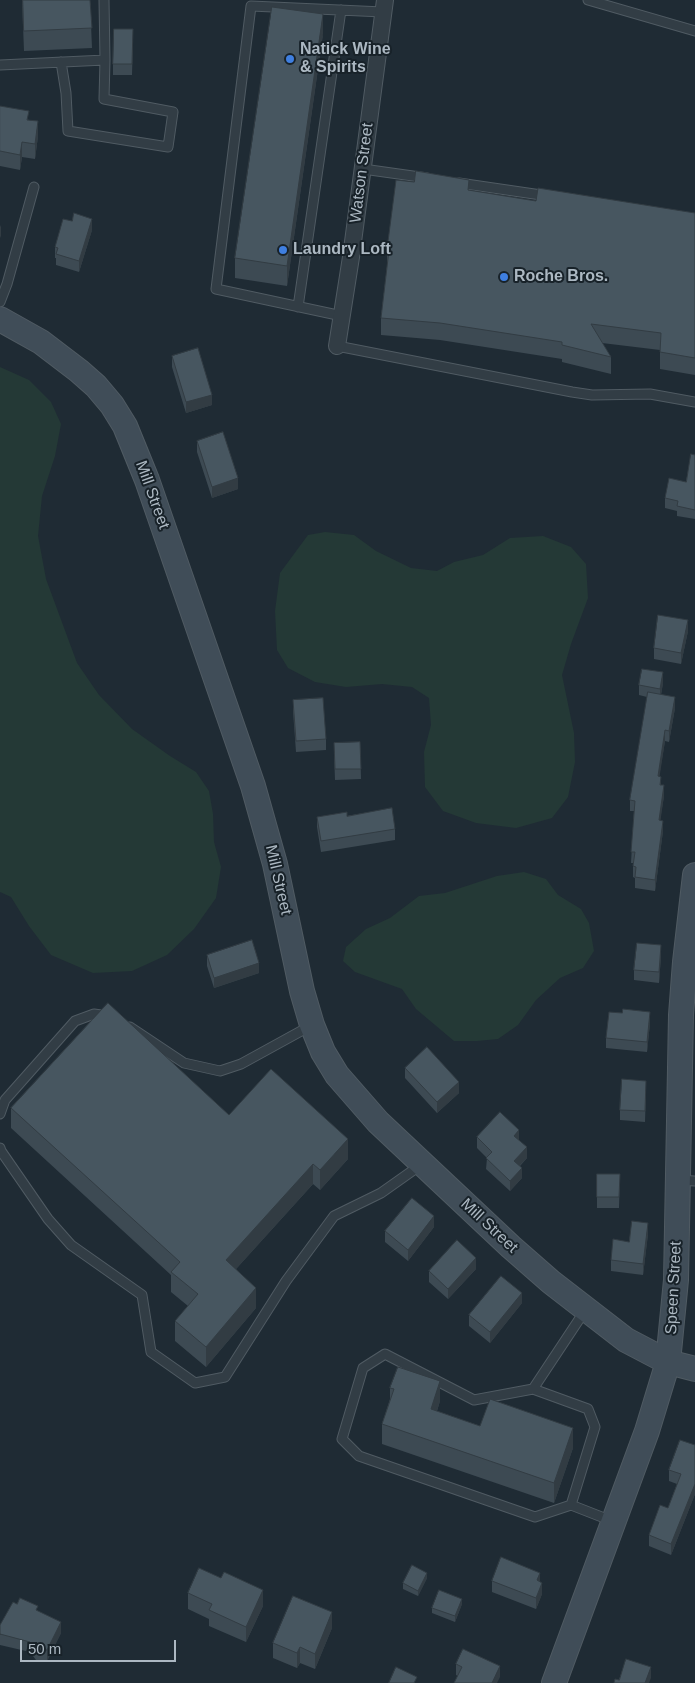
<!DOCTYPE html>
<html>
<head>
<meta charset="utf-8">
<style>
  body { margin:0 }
  #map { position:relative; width:695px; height:1683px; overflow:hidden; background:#1f2b34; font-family:Helvetica,sans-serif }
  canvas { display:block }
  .scale { position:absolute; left:20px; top:1640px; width:156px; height:22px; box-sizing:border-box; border:2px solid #acb8c2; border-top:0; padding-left:6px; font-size:15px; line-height:18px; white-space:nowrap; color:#acb8c2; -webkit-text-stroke:4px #182229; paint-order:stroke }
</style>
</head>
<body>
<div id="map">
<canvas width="695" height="1683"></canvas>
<div class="scale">50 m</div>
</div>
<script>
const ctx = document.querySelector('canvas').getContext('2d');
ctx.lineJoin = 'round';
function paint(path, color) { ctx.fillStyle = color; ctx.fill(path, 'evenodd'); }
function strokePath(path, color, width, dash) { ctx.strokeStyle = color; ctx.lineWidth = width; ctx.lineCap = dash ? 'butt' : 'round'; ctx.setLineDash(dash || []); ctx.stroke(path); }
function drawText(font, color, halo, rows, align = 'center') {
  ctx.font = font + ' Helvetica,sans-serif'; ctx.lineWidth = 4; ctx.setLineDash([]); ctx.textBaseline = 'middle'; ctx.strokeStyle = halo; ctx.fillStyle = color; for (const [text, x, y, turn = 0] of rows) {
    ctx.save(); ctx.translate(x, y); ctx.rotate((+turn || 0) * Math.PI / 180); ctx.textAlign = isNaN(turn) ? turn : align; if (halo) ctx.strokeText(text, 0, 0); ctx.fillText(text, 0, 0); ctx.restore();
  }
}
const green = new Path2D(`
  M0 367 29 380 51 402 61 424 55 456 42 496 38 536 46 579 77 663 99 695 132 729 170 756 196 772 209 791 213 814 214 842 221 867 216 898 194 929 167 955 132 971 93 973 51 955 29 926 11 897 0 892Z
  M325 532 354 535 376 551 411 568 437 571 454 562 483 555 510 538 543 536 571 547 586 564 588 598 571 644 562 675 574 733 575 762 568 797 552 818 516 828 476 823 443 811 425 787 424 752 431 725 429 698 412 687 382 684 346 687 315 682 288 668 277 650 275 611 280 573 308 535Z
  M524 872 546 879 558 895 581 909 589 923 594 951 583 968 560 978 536 1000 518 1025 498 1039 477 1041H454L416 1009 402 989 355 972 343 961 346 947 366 929 390 918 419 896 445 893 497 876Z`);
const lane = new Path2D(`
  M588 0 695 31
  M61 62 66 93 68 131 168 147 173 112 104 99 105 60
  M0 65 105 60 104 0
  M363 169 427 178
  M459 183 548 196
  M0 302 7 284 34 187
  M298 307 341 10
  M342 316 216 289 251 6 383 12
  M337 346 572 392 592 395 650 394 695 402
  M130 1027 184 1063 220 1071 241 1064 312 1025
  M0 1114 5 1100 75 1021 94 1014 108 1016
  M0 1148 1 1151 48 1219 71 1245 142 1295 151 1352 195 1383 225 1377 286 1281 334 1216 381 1193 422 1164
  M678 1180 695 1181
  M586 1309 533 1389 474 1400 385 1354 363 1368 342 1439 359 1456 535 1517 571 1505 612 1521
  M533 1389 588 1409 595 1427 571 1505`);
const street = new Path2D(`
  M337 346 351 257 385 0`);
const secondary = new Path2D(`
  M0 319 41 342 79 371 96 386 112 405 125 426 147 480 253 786 275 864 302 991 312 1025 323 1052 337 1075 378 1122 511 1247 551 1282 626 1340 668 1362 695 1369
  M554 1683 647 1431 668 1362 676 1280 681 1015 685 962 695 875`);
const wall = new Path2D(`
  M22 0H90L92 48 24 51Z
  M323 34 287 286 235 278V258Z
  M133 40 132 75H113V64Z
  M0 106 29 120 38 136 35 159 22 157 20 170 0 166Z
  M469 190 536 201 695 213V375L660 369V350L602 343 611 357V374L562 362V359L440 340 381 335V318L387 266V249Z
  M92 230 79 272 56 265V258H55V247Z
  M172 356 212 405 186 413 172 367Z
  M197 441 238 489 212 498 197 452Z
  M695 455V519L677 516V511L665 508V498L686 482Z
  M688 631 681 664 654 659V648Z
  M663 683 661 695 675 708 669 742 665 741 659 777 664 796 660 820 663 831 655 891 635 888V878L633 877V863H631L634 811H630V800L647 697 639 695V685Z
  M293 700 326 739V750L296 752 293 711Z
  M360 742 361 779 335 780 334 753Z
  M347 816 395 829V840L321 852 317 827V817Z
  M207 955 259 973 214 988 207 966Z
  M661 956 659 983 634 980V970Z
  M650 1023 647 1052 606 1048V1038Z
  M405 1068 459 1093 437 1113 405 1078Z
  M646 1091 645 1122 620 1120V1110Z
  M11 1108 229 1115 348 1159 320 1190 313 1184 236 1269 256 1308 206 1367 175 1341V1321L188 1306 171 1292V1275L11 1128Z
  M477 1137 519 1141 527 1158 520 1166 522 1178 510 1191 486 1169 487 1158 477 1148Z
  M597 1174H620L619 1208H597Z
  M434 1227 408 1261 385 1242V1231Z
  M648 1234 643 1275 611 1271V1260L629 1242Z
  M476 1269 448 1299 429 1282V1271Z
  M522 1303 490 1343 469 1326V1315Z
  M390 1388 440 1401 437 1411 480 1426 573 1448 554 1503 382 1444V1424L390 1399Z
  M695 1445V1494L671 1555 649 1546V1535L668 1508 677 1484 669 1481V1470Z
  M427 1578 418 1596 403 1589V1583Z
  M492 1581 540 1582 542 1594 536 1609 492 1592Z
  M188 1593 263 1606 246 1642 209 1626V1619L188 1609Z
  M17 1604 38 1611 61 1633 47 1661H40L36 1660 30 1652 0 1645V1625Z
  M462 1604 455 1622 432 1613V1608Z
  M332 1628 315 1669 300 1663 297 1668 273 1658V1643Z
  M456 1664 500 1677 458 1676 456 1675Z`);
const shadedWall = new Path2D(`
  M323 14V34L287 286V266Z
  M38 121V136L35 159V144Z
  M22 142V157L20 170V155Z
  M92 219V230L79 272V261Z
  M1 225V236L0 238V227Z
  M212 395V405L186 413V402Z
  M238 478V489L212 498V487Z
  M688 620V631L681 664V653Z
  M663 672V683L660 700V689Z
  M675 697V708L669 742V731Z
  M665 730V741L658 787V776Z
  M664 785V796L659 831V820Z
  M663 821V831L655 891V880Z
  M661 945V956L659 983V972Z
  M259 963V973L214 988V978Z
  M650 1012V1023L647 1052V1042Z
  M459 1082V1093L437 1113V1102Z
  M519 1130V1141L514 1136Z
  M348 1139V1159L320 1190V1170Z
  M527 1147V1158L514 1171V1161Z
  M313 1164V1184L226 1280V1260Z
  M522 1168V1178L510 1191V1181Z
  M434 1216V1227L408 1261V1250Z
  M648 1223V1234L643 1275V1264Z
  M476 1258V1269L448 1299V1289Z
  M256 1288V1308L206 1367V1347Z
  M522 1293V1303L490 1343V1332Z
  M440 1381V1401L431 1429V1409Z
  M573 1428V1448L554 1503V1483Z
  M695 1483V1494L671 1555V1544Z
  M427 1573V1578L418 1596V1591Z
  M540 1573V1583L537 1580Z
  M542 1583V1594L536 1609V1598Z
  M263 1590V1606L246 1642V1627Z
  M462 1599V1604L455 1622V1616Z
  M332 1612V1628L315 1669V1654Z
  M61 1622V1633L47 1661V1650Z
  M300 1647V1663L297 1668V1653Z
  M500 1666V1677L497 1683H492Z
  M651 1667V1678L649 1683H645Z`);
const building = new Path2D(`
  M23 0H90L92 28 24 31Z
  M272 7 323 14 287 266 235 258Z
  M114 29H133L132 64H113Z
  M0 106 29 111 27 120 38 121 35 144 22 142 20 155 0 151Z
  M416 171 469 180 468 190 536 201 538 188 695 213V358L660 352 661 333 591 324 611 357 562 345V342L440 323 381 318 389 250 387 249 396 180 414 182Z
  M74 213 92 219 79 261 56 254 58 248 55 247 63 219 72 221Z
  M198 348 212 395 186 402 172 356Z
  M223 432 238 478 212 487 197 441Z
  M691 454 695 455V510L677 506 678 501 665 498 669 478 686 482Z
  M658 615 688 620 681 653 654 648Z
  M642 669 663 672 660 689 639 685Z
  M648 692 675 697 669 731 665 730 658 776 661 777 660 785H664L659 820 663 821 655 880 635 877 636 867 633 866 635 852H631L635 801 630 800Z
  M323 698 326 739 296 741 293 700Z
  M360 742 361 769H335L334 743Z
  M392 808 395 829 321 841 317 817 347 812V816Z
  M252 940 259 963 214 978 207 955Z
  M637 943 661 945 659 972 634 970Z
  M108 1003 229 1115 271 1069 348 1139 320 1170 313 1164 226 1260 256 1288 206 1347 175 1321 198 1294 171 1272 180 1262 11 1108Z
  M623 1009 650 1012 647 1042 606 1038 609 1012 622 1013Z
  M427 1047 459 1082 437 1102 405 1068Z
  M622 1079 646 1081 645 1111 620 1110Z
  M500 1112 519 1130 514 1136 527 1147 514 1161 522 1168 510 1181 486 1158 492 1152 477 1137Z
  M597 1174H620L619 1197H597Z
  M412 1198 434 1216 408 1250 385 1231Z
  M632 1221 648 1223 643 1264 611 1260 613 1239 629 1242Z
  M457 1240 476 1258 448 1289 429 1271Z
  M501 1276 522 1293 490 1332 469 1315Z
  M398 1367 440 1381 431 1409 480 1426 490 1399 573 1428 554 1483 382 1424 394 1389 390 1388Z
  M680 1440 695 1445V1484L671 1544 649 1535 660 1505 668 1508 681 1474 669 1470Z
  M501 1557 540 1573 537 1580 542 1583 536 1598 492 1581Z
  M412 1565 427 1573 418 1591 403 1583Z
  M199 1568 221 1578 224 1572 263 1590 246 1627 209 1610 212 1604 188 1593Z
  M439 1590 462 1599 455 1616 432 1608Z
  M293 1596 332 1612 315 1654 300 1647 297 1653 273 1643Z
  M20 1598 38 1606 36 1610 61 1622 47 1650 40 1651 36 1649 30 1642 0 1634V1635V1625L13 1602 17 1604Z
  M463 1649 500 1666 492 1683H454L462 1667 456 1664Z
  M626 1659 651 1667 645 1683H614L615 1679 619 1680Z
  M396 1667 417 1677 414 1683H389Z`);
const markers = [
  [290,59,5,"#3f7fe0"],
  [283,250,5,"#3f7fe0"],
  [504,277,5,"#3f7fe0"]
];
const poiNames = [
  ["Natick Wine",300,50],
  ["& Spirits",300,68],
  ["Laundry Loft",293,250],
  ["Roche Bros.",514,277]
];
const streetNames = [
  ["Watson Street",362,173,-83],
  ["Mill Street",152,495,70],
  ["Mill Street",278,880,77],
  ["Mill Street",489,1226,43],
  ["Speen Street",674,1288,-87]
];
paint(green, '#243936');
strokePath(lane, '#505b63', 11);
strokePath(street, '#505b63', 18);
strokePath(secondary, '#505b63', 26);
strokePath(lane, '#323d45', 9);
strokePath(street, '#323d45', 16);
strokePath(secondary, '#404d58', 24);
paint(wall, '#3d4a53');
paint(shadedWall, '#323c43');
paint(building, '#475660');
strokePath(building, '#323c43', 1);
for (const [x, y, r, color] of markers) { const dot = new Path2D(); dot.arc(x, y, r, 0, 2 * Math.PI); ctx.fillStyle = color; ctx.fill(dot); strokePath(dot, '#182229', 2); }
drawText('bold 16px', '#acb8c2', '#182229', poiNames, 'left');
drawText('16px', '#acb8c2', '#182229', streetNames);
</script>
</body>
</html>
